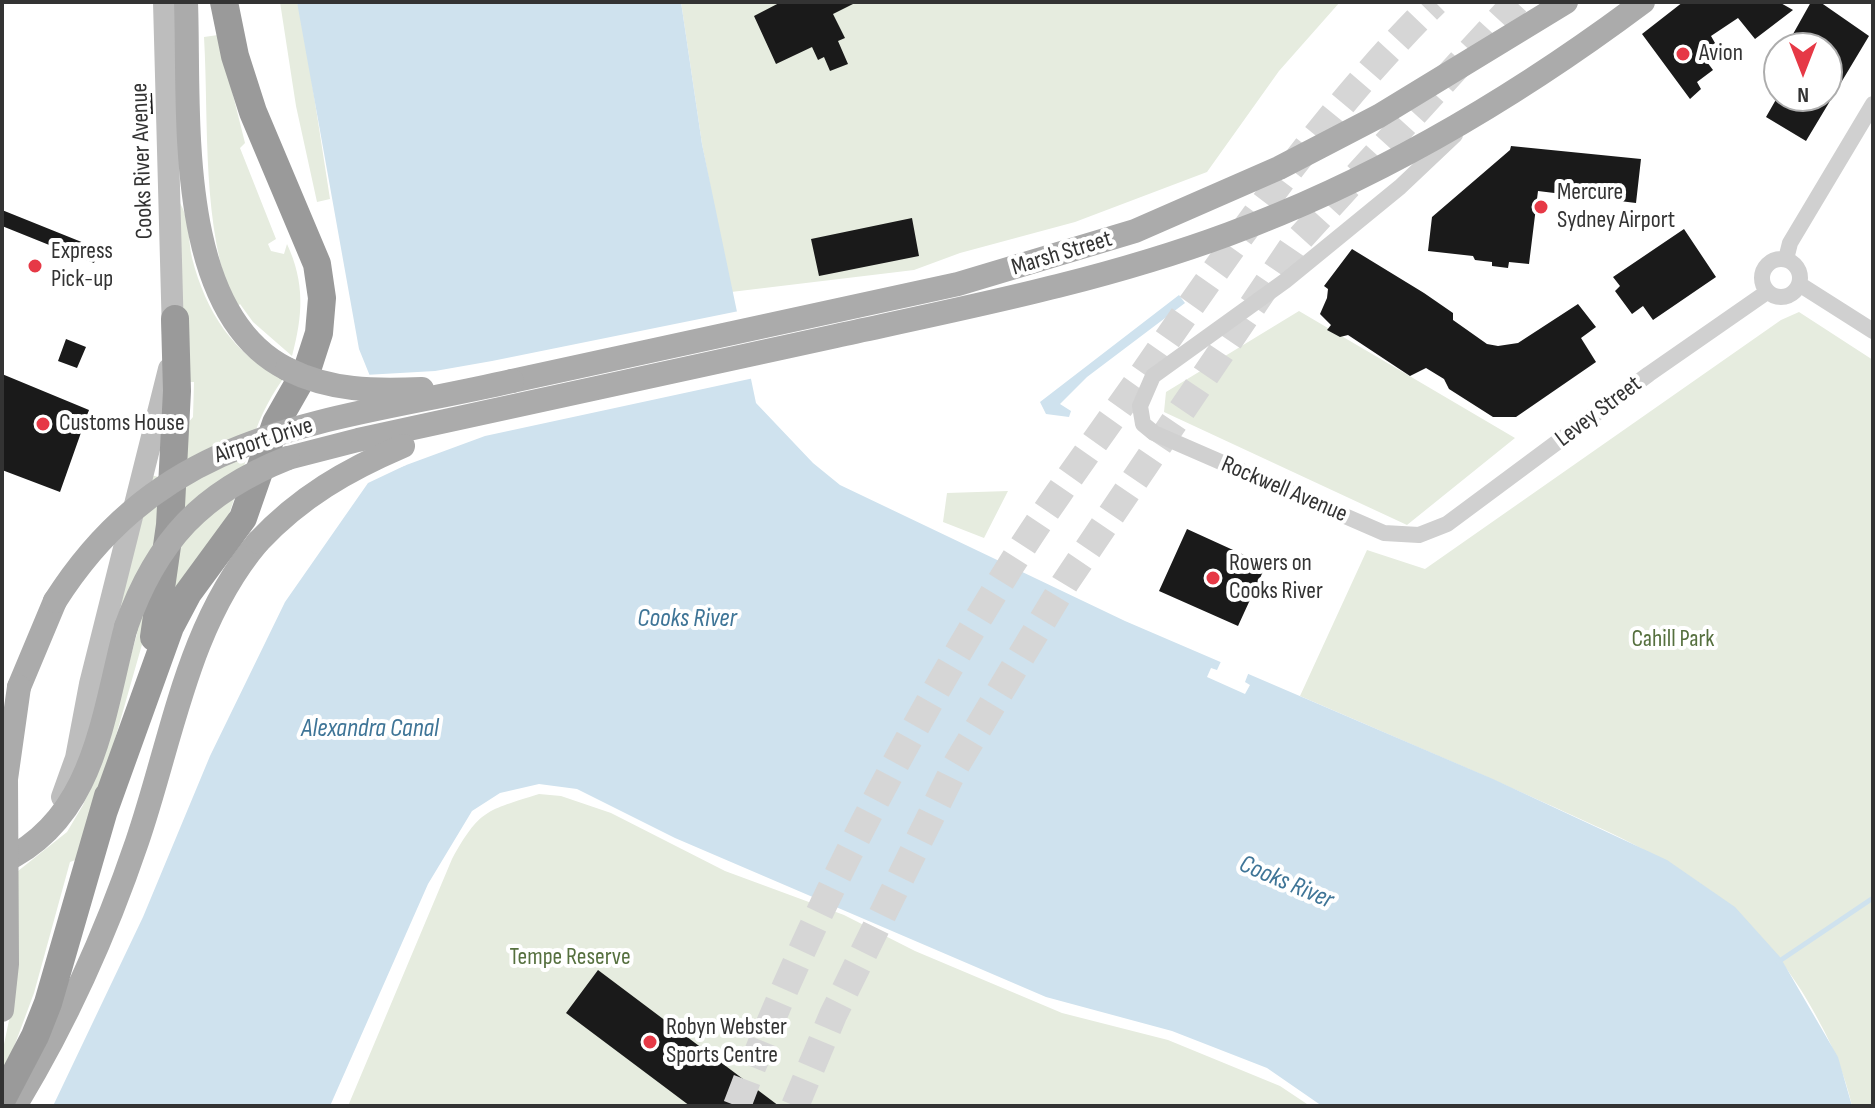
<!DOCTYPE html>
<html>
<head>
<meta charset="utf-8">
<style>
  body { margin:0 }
  #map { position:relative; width:1875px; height:1108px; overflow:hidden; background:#fff; font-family:"Sofia Sans Condensed",sans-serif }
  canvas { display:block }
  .frame { position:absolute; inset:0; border:4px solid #333; pointer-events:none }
  .north { position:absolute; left:1763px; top:32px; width:80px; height:80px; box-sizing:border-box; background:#fff; border:2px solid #adadad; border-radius:50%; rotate:180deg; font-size:22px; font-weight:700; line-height:32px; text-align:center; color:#333 }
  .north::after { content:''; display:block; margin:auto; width:28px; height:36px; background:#e63946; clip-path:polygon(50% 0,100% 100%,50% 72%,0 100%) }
</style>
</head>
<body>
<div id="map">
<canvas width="1875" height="1108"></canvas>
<div class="frame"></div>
<div class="north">N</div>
</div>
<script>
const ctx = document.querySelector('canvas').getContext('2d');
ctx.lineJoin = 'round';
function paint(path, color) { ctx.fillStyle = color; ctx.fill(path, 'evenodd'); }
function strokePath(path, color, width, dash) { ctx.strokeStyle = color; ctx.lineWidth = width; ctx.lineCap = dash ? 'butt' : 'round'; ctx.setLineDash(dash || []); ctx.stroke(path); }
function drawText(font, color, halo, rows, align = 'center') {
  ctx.font = font + ' "Sofia Sans Condensed",sans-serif'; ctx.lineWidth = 8; ctx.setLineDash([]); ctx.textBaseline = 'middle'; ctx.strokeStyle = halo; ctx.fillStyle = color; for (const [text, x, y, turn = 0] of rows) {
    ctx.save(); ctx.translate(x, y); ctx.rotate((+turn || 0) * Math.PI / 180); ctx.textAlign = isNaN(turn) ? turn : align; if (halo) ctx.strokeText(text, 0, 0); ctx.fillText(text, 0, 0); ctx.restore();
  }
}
const green = new Path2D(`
  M280 2H297L302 18 330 199 317 202 296 106Z
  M681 2H1340L1279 71 1207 172 1075 222 960 253 914 270 731 292 702 144Z
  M218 35 245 143 240 148 276 239 268 244 271 251 284 254 287 244C305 283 303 315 292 356L253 322 240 304 235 308C201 227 209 124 204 37Z
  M180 203C190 220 188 240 192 258 206 312 233 354 283 379 250 425 247 466 228 517 219 542 194 567 178 589L170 585 182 430 193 417 194 382H184Z
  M1299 311 1515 438 1407 525 1164 412 1166 392Z
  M1799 312 1873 360V1106H1852C1842 1062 1824 1028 1801 990 1733 882 1646 849 1534 798 1457 763 1378 730 1300 696L1367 550 1425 569 1781 320Z
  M146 474 163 478 143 641 81 858 70 862 34 993 2 1079V1054L14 996 18 871 67 832 83 805 100 765 137 634 113 627Z
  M1008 491 984 538 943 522 947 493Z
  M539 794 561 796 611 813 725 871 844 915 915 951 1062 1013 1168 1040 1280 1086 1310 1106H348L452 859C480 809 486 811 539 794Z`);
const water = new Path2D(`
  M297 2H681L702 144 756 403 813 463 840 485 1125 621 1493 779 1667 860 1735 907 1780 957 1838 1057 1852 1106H1322L1267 1068 1172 1031 1046 997 675 838 577 789 539 784 500 793 472 811 428 884 330 1106H53L143 917 210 756 285 602 368 483 406 465 359 349Z
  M1179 295 1185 303 1087 377 1060 404 1071 411 1069 417 1046 414 1040 402Z`);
const pier = new Path2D(`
  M739 311 754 378 485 436 371 478 401 463 365 375 435 371 492 361Z
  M1223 657 1250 669 1245 682 1250 685 1245 694 1207 677 1211 668 1217 670Z`);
const stream = new Path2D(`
  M1778 962 1873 898`);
const building = new Path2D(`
  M781 2H857L833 14 845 38 838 41 848 64 830 71 824 57 818 60 812 47 776 64 754 16Z
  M1683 2H1779L1793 10 1755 39 1738 18 1711 36 1715 43 1707 49 1713 58 1707 62 1713 70 1697 82 1701 89 1690 99 1642 34Z
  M1811 2H1820L1869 36 1806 141 1766 117 1778 96H1827V48H1797L1788 43Z
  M152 93 153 114H137L136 94Z
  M1511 146 1641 159 1636 203 1538 191 1529 264 1509 262 1508 268 1492 266V262L1475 260 1473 256 1428 251 1432 217 1510 150Z
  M2 210 99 249 94 263 2 226Z
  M912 218 919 256 819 276 811 239Z
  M1684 229 1716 277 1653 320 1643 306 1632 314 1615 291 1620 286 1613 277Z
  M1352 249 1424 293 1453 313V320L1487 344 1498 346 1518 343 1578 304 1596 327 1581 338 1596 362 1516 417H1493L1449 389 1444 379 1426 368 1410 376 1348 335 1340 337 1327 330 1331 325 1320 314 1327 298 1328 289 1324 286Z
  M66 339 86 347 77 368 58 361Z
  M2 374 89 410 60 492 2 470Z
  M1187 529 1266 565 1238 626 1159 591Z
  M598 970 779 1106H690L566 1013Z`);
const highwayTunnel = new Path2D(`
  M737 1106C806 922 907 732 1011 565 1053 498 1101 434 1146 370 1235 242 1325 111 1435 2
  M795 1106 833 1015 956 765 1065 583 1293 246 1516 2`);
const street = new Path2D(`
  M1455 135 1400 187 1285 281 1153 376 1140 406 1143 424 1154 433 1384 533 1419 535 1447 524 1649 374 1767 292
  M1762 278a19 19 0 1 1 38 0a19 19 0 1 1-38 0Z
  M1786 259 1790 243 1873 104
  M1799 284 1873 331`);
const secondary = new Path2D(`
  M164 2 173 335
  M62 797 76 758 90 684 169 369`);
const primary = new Path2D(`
  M186 2C190 110 173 312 287 369
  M512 381 958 284 1135 231 1279 168 1379 116 1566 2
  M288 458 358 440C517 405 677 371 836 336 969 307 1102 281 1229 234 1378 179 1516 97 1643 2
  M19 687 55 601
  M2 862C95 819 102 717 126 627
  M15 1106C65 1024 106 933 137 842 172 740 187 626 258 542`);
const highway = new Path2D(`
  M154 637 170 525 177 391 175 319
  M103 813 170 627 188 593 243 518 276 423 308 367 319 333 322 298 317 264 253 112 235 56 224 2
  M2 1099 35 1036 48 1003 108 796`);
const primaryBridge = new Path2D(`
  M287 369C331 391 374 391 422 389
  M258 542C300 497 347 470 403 446
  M55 601C166 426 328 423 512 381
  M126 627C156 541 202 492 288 458
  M2 1010 7 964 6 779 19 687`);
const markers = [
  [1683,54,8,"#e63946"],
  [1541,207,8,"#e63946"],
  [35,266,8,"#e63946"],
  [43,424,8,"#e63946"],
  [1213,578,8,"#e63946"],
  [650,1042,8,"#e63946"]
];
const poiNames = [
  ["Avion",1699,54],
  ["Mercure",1557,193],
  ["Sydney Airport",1557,221],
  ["Express",51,252],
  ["Pick-up",51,280],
  ["Customs House",59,424],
  ["Rowers on",1229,564],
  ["Cooks River",1229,592],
  ["Robyn Webster",666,1028],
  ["Sports Centre",666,1056]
];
const streetNames = [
  ["Cooks River Avenue",143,161,-92],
  ["Marsh Street",1062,254,-17],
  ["Levey Street",1599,412,-37],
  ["Airport Drive",264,441,-18],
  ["Rockwell Avenue",1284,490,23]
];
const parkNames = [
  ["Cahill Park",1673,640],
  ["Tempe Reserve",570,958]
];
const waterNames = [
  ["Cooks River",687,619],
  ["Alexandra Canal",370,729],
  ["Cooks River",1286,883,23]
];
paint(green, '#e6ecdf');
paint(water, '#cfe2ee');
paint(pier, '#fff');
strokePath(stream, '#cfe2ee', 5);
paint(building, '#1a1a1a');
strokePath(highwayTunnel, '#d6d6d6', 28, [28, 14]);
strokePath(street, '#d0d0d0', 16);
strokePath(secondary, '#bdbdbd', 22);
strokePath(primary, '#ababab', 24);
strokePath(highway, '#9a9a9a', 28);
strokePath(primaryBridge, '#ababab', 24);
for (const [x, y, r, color] of markers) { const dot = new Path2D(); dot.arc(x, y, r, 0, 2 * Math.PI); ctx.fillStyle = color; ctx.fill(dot); strokePath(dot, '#fff', 3); }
drawText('24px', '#333', '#fff', poiNames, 'left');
drawText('24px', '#333', '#fff', streetNames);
drawText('24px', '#56703f', '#fff', parkNames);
drawText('italic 26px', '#3f7597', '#fff', waterNames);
</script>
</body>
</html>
